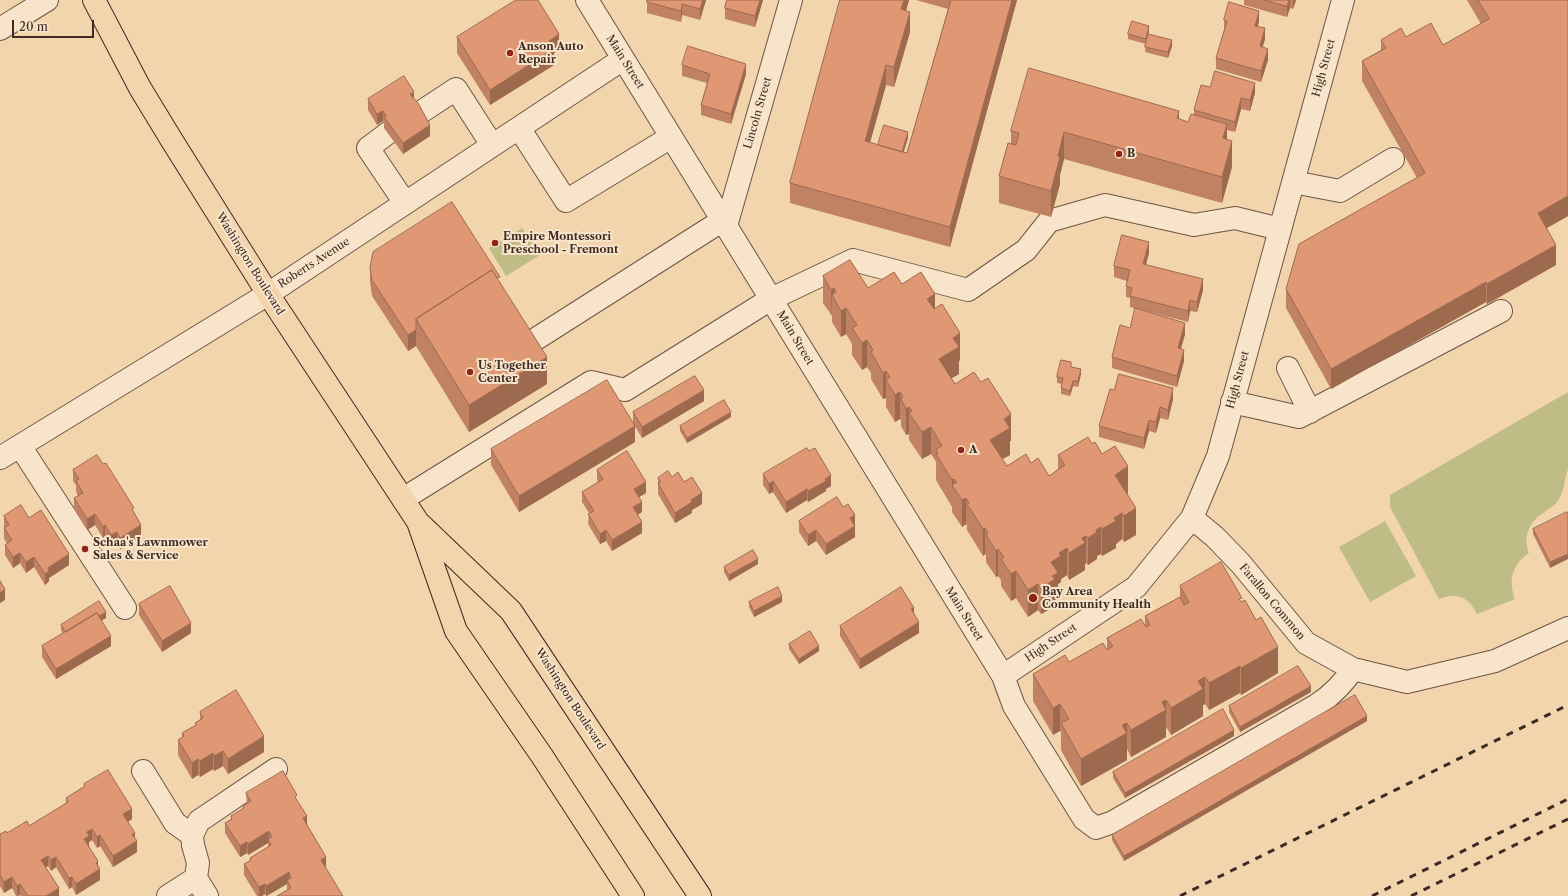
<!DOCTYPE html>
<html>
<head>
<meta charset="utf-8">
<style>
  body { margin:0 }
  #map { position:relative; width:1568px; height:896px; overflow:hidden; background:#f2d5ad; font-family:"Libre Caslon Text",serif }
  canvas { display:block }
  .scale { position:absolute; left:12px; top:20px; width:82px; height:18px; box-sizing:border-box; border:2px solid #3e2a22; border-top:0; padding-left:5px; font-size:12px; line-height:14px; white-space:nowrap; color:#3e2a22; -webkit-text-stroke:3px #f7e4ca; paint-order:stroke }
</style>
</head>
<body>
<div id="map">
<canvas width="1568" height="896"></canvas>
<div class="scale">20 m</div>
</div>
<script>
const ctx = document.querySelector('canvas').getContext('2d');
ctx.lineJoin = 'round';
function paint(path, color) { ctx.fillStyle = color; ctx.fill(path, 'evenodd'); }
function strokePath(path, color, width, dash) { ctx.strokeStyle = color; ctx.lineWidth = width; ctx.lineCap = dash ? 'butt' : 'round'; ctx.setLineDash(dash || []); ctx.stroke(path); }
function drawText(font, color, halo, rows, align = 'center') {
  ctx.font = font + ' "Libre Caslon Text",serif'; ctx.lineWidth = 4; ctx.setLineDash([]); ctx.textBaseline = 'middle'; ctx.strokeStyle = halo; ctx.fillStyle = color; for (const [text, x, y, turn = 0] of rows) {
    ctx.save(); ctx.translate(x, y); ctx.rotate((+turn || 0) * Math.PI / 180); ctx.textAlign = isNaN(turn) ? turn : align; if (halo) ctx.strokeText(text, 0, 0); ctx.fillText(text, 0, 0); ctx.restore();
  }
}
const green = new Path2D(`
  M522 228 540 255 506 276 489 248Z
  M1568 392V469C1564 479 1565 490 1559 499 1554 507 1548 509 1540 515 1528 524 1523 539 1529 553 1512 564 1508 581 1515 599L1477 614C1469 597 1457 592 1439 599L1390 507V495Z
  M1385 521 1416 576 1370 602 1339 547Z`);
const minor = new Path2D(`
  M587 0 1003 676 1014 706 1084 819 1096 828 1113 822 1317 705C1332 695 1343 684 1353 669
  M0 29 47 0
  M418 114 456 89 492 145
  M519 128 566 201 671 137
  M388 133 368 148 405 203
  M1293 182 1340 191 1393 159
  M726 226 791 0
  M528 344 723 220
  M1288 368 1310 412
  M1232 402 1299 417 1501 311
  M20 446 125 608
  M0 458 268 294 623 59
  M403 499 591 382 625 390 771 299 853 260 968 290 1026 250 1049 221 1105 205 1194 225 1235 218 1280 229
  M1192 518 1215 537 1241 564 1306 643 1353 669 1407 682 1495 661 1568 628
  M1003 676 1136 587 1192 518 1218 456 1343 0
  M143 771 175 823 192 835
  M196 878 207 896
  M168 896 196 878 198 863 193 845 192 835 199 821 202 819 276 769`);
const major = new Path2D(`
  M94 0 140 88 171 139 268 294 418 522 456 631 542 756 633 896
  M420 524 511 611 700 896`);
const rail = new Path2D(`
  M1180 896 1568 705
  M1372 896 1568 799
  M1411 896 1568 819`);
const wall = new Path2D(`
  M706 0 700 20 682 15 681 22 647 13V2Z
  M763 0 755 27 725 19V8Z
  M840 0H909L906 11 910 32 894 87 886 85 870 142 878 145 908 138 903 152 907 153 948 9 916 0H1017L950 247 790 203V183Z
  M1244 0H1296L1293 9 1290 8 1287 17 1244 5Z
  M1467 0H1568V216L1547 228 1556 265 1487 304 1486 302 1331 389 1286 308V289L1417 178 1362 81V61L1381 50V40L1406 37 1443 45 1481 24Z
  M1224 20 1259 21 1258 26 1265 39 1262 47 1268 60 1261 82 1216 69V58L1224 31Z
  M1149 32 1148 34 1172 46 1168 58 1145 52 1146 44 1128 39V34Z
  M457 37 559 50 554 53V65L490 105 457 53Z
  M682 65 746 74 731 124 701 115V105L707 83 682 76Z
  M1210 87 1255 93 1250 111 1241 109 1235 132 1227 130V139L1232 167 1222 203 1064 159 1060 175V184L1051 217 999 203V176L1011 144V131L1179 119 1188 122 1194 115V110Z
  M414 98 430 136 403 154 384 128V123L383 121 377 125 368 110V99Z
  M1149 253 1146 265 1203 290 1197 312 1190 311 1188 322 1130 307V298L1126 297V286L1127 281 1114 277V266Z
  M370 267 500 282 547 384 469 432 416 346 408 351 372 296 370 282Z
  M823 276 868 288 902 284 935 308 960 360 959 361V374L951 378 955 384 1011 441H1010V455L1002 459 1007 466 1031 463 1049 476 1058 469V455L1092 444 1128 493 1127 494 1136 535 1124 542 1122 539 1116 544V548L1102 556 1101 554 1097 556V559L1088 565 1086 563 1085 564V570L1069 580 1067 575 1061 579V582L1058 584V599L1055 601V606L1041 614 1038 610 1028 617 1016 598 1011 601 1001 586V580L998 576 996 577 986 562V556L985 554 983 556 967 530V526L966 524 962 527 952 512V506V507L936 480V462L931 454 922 459 909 440V434L906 435 901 426V420L900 419 895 422 886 407V398L883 399 871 379V373L867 367 862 370 852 355V344L846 334 841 337 832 322V316L823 303Z
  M1130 328 1185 334 1181 349 1184 361 1177 387 1112 368V357Z
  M1071 367 1081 374 1078 387 1073 386 1070 396 1061 394V388L1062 384 1057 383V377Z
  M1114 390 1173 399 1168 420 1160 418 1156 433 1149 431 1144 449 1099 437V426Z
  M704 401 642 438 633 423V412Z
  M731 417 687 443 680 431V426Z
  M635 442 519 512 491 465V449Z
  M73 470 134 513 141 536 120 549 117 543 111 546 105 536 103 538 95 525 87 530 74 509V498L78 496 76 491V485L73 481Z
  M597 470 646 493 639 497 642 512 638 515 642 533 612 551 606 541 600 544 588 524 589 513 582 502V492L598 482 597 480Z
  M763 474 831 486 826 489V491L808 502 807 500 786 513 773 492 769 494 763 485Z
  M672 477 684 482 702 504 692 510V513L675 523 658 494V478Z
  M843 507 855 515V537L826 555 816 541 808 546 799 532V521Z
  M1568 514 1550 568 1533 534V529Z
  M4 516 29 518 69 565 49 578V581L45 585 34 567 26 573 20 563 13 568 5 555V545L7 543 4 539Z
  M758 564 729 581 724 572V567Z
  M1180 586 1242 602 1278 673 1241 695 1240 693 1209 710 1205 704 1203 705V716L1171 735 1166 727V737L1131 757 1127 749V760L1081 786 1061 750V732L1060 731 1053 735 1033 701V674L1069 662 1107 649V638L1145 626V616L1180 597Z
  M749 602H782L754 617 749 607Z
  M139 604 191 633 162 652 139 615Z
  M914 614 919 633 860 669 840 636V626Z
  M106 618 101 620 111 646 56 679 42 657V646L63 634 61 630V625Z
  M789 644 819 651 799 664 789 649Z
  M1311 692 1240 732 1229 712V706Z
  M200 712 264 752 228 774 223 766 214 771 213 769 200 777 198 775 192 779 178 755V740L182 737V733L195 726V723L200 720Z
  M1367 721 1124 861 1112 840V835Z
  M1234 736 1125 798 1113 778V772Z
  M84 784 132 819 128 822 135 838 137 852 113 867 100 846 97 848 92 840 89 842V847L98 866 100 880 76 895 72 887 69 889 56 867 51 871 48 866 46 867 59 896H21L20 895 16 896 12 888 4 893 0 886V834L7 833 29 826 66 804V798L84 787Z
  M246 793 297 800 307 825 326 868 287 890V884L267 896H266L265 894 262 896H257L244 875V864L250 861V858L268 847V843L248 855 247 853 240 857 225 833V823L231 819V816L243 809V806L247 804Z`);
const shadedWall = new Path2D(`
  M703 0H706L700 20V9Z
  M760 0H763L755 27V16Z
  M904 0H909L901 29V9Z
  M1012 0H1017L950 247V227Z
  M1289 0H1290V8L1287 17V6Z
  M1293 0H1296L1293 9Z
  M682 4V15L681 22V11Z
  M1259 11V21L1255 36V26Z
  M910 12V32L894 87V67Z
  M1149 26V32L1146 44V39Z
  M1265 28V39L1260 57V46Z
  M559 34V50L554 53V65L490 105V90L549 41Z
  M1172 40V46L1168 58V52Z
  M1268 49V60L1261 82V71Z
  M746 64V74L731 124V114Z
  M886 65V85L865 161V141Z
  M1255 83V93L1250 111V100Z
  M414 92V103L410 94Z
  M1241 98V109L1235 132V122Z
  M383 111V121L377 125V114Z
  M1179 111V137L1177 118Z
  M1227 124V151L1223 138Z
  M430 125V136L403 154V143Z
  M908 132V138L901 161V155Z
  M1064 132V159L1060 175V184L1051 217V191L1058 156Z
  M1232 141V167L1222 203V177Z
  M1568 196V216L1538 233V213Z
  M1149 242V253L1143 275V264Z
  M1556 245V265L1487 304V284Z
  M1203 279V290L1197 312V302Z
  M1486 282V302L1331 389V369Z
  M834 288V298L832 295 831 316V290Z
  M935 294V321L927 299Z
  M1190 300V311L1188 322V311Z
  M846 308V334L841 337V311Z
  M1185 323V334L1178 359V348Z
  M416 330V346L408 351V335Z
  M960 333V360L959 361V374L939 386V359L953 338Z
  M867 340V367L862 370V343Z
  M1184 350V361L1177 387V376Z
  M547 357V384L469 432V405Z
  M1081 369V374L1078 387V381Z
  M886 371V398L883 399V373Z
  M1073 381V386L1070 396V391Z
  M1173 388V399L1168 420V410Z
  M704 390V401L642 438V427Z
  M900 392V419L895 422V395Z
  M909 407V434L906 435V409Z
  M1160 407V418L1156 433V422Z
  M731 412V417L687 443V438Z
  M1011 414V441H1010V455L990 466V440L1004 419Z
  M1149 420V431L1144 449V438Z
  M635 426V442L519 512V496Z
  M931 427V454L922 459V432Z
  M1128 466V493L1115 501V475Z
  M831 475V486L826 489V491L808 502V491Z
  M954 479V488L952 485V507V480Z
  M773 481V492L769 494V484Z
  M646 482V493L634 500V489Z
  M807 489V500L786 513V502Z
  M702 493V504L692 510V513L675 523V513L691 500Z
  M966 498V524L962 527V500Z
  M642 502V512L633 517V507Z
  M1136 508V535L1124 542V516Z
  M1122 513V539L1116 544V548L1102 556V529L1114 518Z
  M95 514V525L87 530V519Z
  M855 515V526L850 518Z
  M642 522V533L612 551V540Z
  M105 525V536L103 538V527Z
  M141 525V536L120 549V538Z
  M855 526V537L826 555V544Z
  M1101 527V554L1097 556V559L1088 565V538L1096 530Z
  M985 528V554L983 556V529Z
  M606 530V541L600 544V534Z
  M816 530V541L808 546V535Z
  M117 532V543L111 546V535Z
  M1086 536V563L1085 564V570L1069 580V553L1082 538Z
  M1067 548V575L1061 579V582L1058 584V599L1055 601V606L1041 614V588L1051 562 1059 553Z
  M998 549V576L996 577V551Z
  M20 553V563L13 568V557Z
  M69 554V565L49 578V581L45 585V574L48 568Z
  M1568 554V559L1550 568V562Z
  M34 557V567L26 573V562Z
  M758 559V564L729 581V575Z
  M1016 571V598L1011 601V574Z
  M1038 584V610L1028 617V590Z
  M5 589V600L0 603V593Z
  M782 596V602L754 617V611Z
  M914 608V618L911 609Z
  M106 612V618L68 641V635Z
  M919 622V633L860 669V659Z
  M191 623V633L162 652V641Z
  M111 636V646L56 679V669Z
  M819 646V651L799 664V659Z
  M1278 647V673L1241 695V668Z
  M1240 666V693L1209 710V683Z
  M1205 677V704L1203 705V716L1171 735V708L1198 681Z
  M1311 686V692L1240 732V727Z
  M1166 700V737L1131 757V730L1162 702Z
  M1060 704V731L1053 735V708Z
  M1367 716V721L1124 861V856Z
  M1127 723V760L1081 786V759L1122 725Z
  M1234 730V736L1125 798V793Z
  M264 736V752L228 774V759Z
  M223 751V766L214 771V756Z
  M213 753V769L200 777V761Z
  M198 759V775L192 779V763Z
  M132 809V819L123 825V814Z
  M307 816V826L303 818Z
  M92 829V840L89 842V847L84 839 87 832Z
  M269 831V842L268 839V843L248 855V844Z
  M135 833V843L137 841V852L113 867V856L132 834Z
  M100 835V846L97 848V837Z
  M247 842V853L240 857V846Z
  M48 856V866L41 870V860Z
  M56 857V867L51 871V860Z
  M326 857V868L321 860Z
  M98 861V871L100 869V880L76 895V884L96 863Z
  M289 872V883L287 880V884L266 896V886Z
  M12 877V888L4 893V882Z
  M72 877V887L69 889V878Z
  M20 884V895L17 896V886Z
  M265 884V894L262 896H259V887Z
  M59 888V896H46Z`);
const building = new Path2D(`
  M516 0H538L559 34 549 41 554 49 490 90 457 37Z
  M647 0H703L700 9 682 4 681 11 647 2Z
  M727 0H760L755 16 725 8Z
  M840 0H904L901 9 910 12 894 67 886 65 865 141 907 153 951 0H1012L950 227 790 183Z
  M1264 0H1289L1287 6Z
  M1478 0H1568V196L1538 213 1556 245 1487 284 1486 282 1331 369 1286 289 1299 244 1425 173 1362 61 1386 48 1381 40 1401 28 1406 37 1431 23 1443 45 1489 19Z
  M1229 2 1259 11 1255 26 1265 28 1260 46 1268 49 1261 71 1216 58 1227 21 1224 20Z
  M1132 21 1149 26 1146 39 1128 34Z
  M1148 34 1172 40 1168 52 1145 47Z
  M688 46 746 64 731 114 701 105 710 74 682 65Z
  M1029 68 1179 111 1177 118 1188 122 1191 114 1227 124 1223 138 1232 141 1222 177 1064 132 1058 156 1060 157 1051 191 999 176 1008 143 1016 145 1019 133 1011 131Z
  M1215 71 1255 83 1250 100 1241 98 1235 122 1194 110 1201 85 1210 87Z
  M404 76 414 92 410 94 418 103 430 125 403 143 384 117 386 116 383 111 377 114 368 99Z
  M884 125 908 132 902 152 878 145Z
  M452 202 500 277 497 278 492 270 416 319V330L408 335 372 280 370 267 373 252Z
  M1122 235 1149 242 1143 264 1203 279 1197 302 1190 300 1188 311 1130 296 1132 288 1126 286 1130 270 1114 266Z
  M850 260 868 288 894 272 902 284 921 272 935 294 927 299 934 309 942 304 960 333 953 338 959 347 939 359 955 384 974 372 981 382 988 378 1011 414 1004 419 1010 428 990 440 1007 466 1026 454 1031 463 1038 458 1049 476 1065 465 1058 455 1088 437 1092 444 1095 442 1102 454 1115 446 1128 466 1115 475 1136 508 1124 516 1122 513 1114 518 1116 521 1102 529 1101 527 1096 530 1097 532 1088 538 1086 536 1082 538 1085 543 1069 553 1067 548 1059 553 1061 556 1051 562 1058 573 1052 576 1055 579 1041 588 1038 584 1028 590 1016 571 1011 574 1001 559 1004 557 998 549 996 551 986 535 988 534 985 528 983 529 967 504 969 503 966 498 962 500 952 485 957 482 954 479 952 480 936 454 938 453 936 449 942 446 931 427 922 432 909 413 912 411 909 407 906 409 901 399 903 397 900 392 895 395 886 380 890 377 886 371 883 373 871 352 873 350 867 340 862 343 852 328 857 325 846 308 841 311 832 295 836 292 834 288 831 290 823 276Z
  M492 270 547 357 469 405 416 319Z
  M1135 308 1185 323 1178 348 1184 350 1177 376 1112 357 1120 325 1130 328Z
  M1061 360 1071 362V367L1081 369 1078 381H1073L1070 391 1061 388 1063 378 1057 377Z
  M1119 374 1173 388 1168 410 1160 407 1156 422 1149 420 1144 438 1099 426 1110 389 1114 390Z
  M695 376 704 390 642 427 633 412Z
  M607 380 635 426 519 496 491 449Z
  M724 400 731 412 687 438 680 426Z
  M807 448 809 451 815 448 831 475 825 479 826 481 808 491 807 489 786 502 773 481 769 484 763 474Z
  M627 451 646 482 634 489 642 502 633 507 642 522 612 540 606 530 600 534 588 514 594 511 582 492 603 479 597 470Z
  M97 455 103 464 106 463 134 508 132 509 141 525 120 538 117 532 111 535 105 525 103 527 95 514 87 519 74 498 83 493 76 481 79 479 73 470Z
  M668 471 672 477 678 472 684 482 692 477 702 493 691 500 692 502 675 513 658 483 661 482 658 478Z
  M837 497 843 507 848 504 855 515 850 518 855 526 826 544 816 530 808 535 799 521Z
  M21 505 29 518 41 510 69 554 48 568 49 571 45 574 34 557 26 562 20 553 13 557 5 545 12 540 4 528 9 525 4 516Z
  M1567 512 1568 514V554L1550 562 1533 529Z
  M753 550 758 559 729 575 724 567Z
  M1221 562 1242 598 1239 599 1241 602 1245 600 1256 620 1261 617 1278 647 1241 668 1240 666 1209 683 1205 677 1198 681 1203 689 1171 708 1166 700 1162 702 1166 710 1131 730 1127 723 1122 725 1127 733 1081 759 1061 723 1069 719 1060 704 1053 708 1033 674 1065 655 1069 662 1103 643 1107 650 1113 646 1107 638 1141 619 1146 627 1150 625 1145 616 1180 597 1184 605 1189 602 1180 586Z
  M0 581 5 589 0 593Z
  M170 586 191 623 162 641 139 604Z
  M778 587 782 596 754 611 749 602Z
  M901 587 914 608 911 609 919 622 860 659 840 626Z
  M99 601 106 612 99 616 97 613 66 632 61 625Z
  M97 613 111 636 56 669 42 646Z
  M810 631 819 646 799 659 789 644Z
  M1298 666 1311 686 1240 727 1229 706Z
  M236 690 264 736 228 759 223 751 214 756 213 753 200 761 198 759 192 763 178 740 184 736 182 733 196 725 195 723 203 718 200 712Z
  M1355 695 1367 716 1124 856 1112 835Z
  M1223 709 1234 730 1125 793 1113 772Z
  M108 770 132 809 123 814 135 833 132 834 137 841 113 856 100 835 97 837 92 829 87 832 89 836 84 839 98 861 96 863 100 869 76 884 72 877 69 878 56 857 51 860 48 856 41 860 59 888 46 896H28L20 884 17 886 12 877 4 882 0 875V834L6 831 7 833 27 821 29 826 68 802 66 798 85 786 84 784Z
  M283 771 297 795 295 797 307 816 303 818 326 857 321 860 343 896H277L291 888 287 880 291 878 289 872 266 886 265 884 259 887 244 864 251 860 250 858 271 845 268 839 272 837 269 831 248 844 247 842 240 846 225 823 232 819 231 816 244 808 243 806 251 801 246 793Z`);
const markers = [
  [510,53,4,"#8f2418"],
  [1119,154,4,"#8f2418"],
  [495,243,4,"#8f2418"],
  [470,372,4,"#8f2418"],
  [961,450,4,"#8f2418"],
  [85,549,4,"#8f2418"],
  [1033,598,5,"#8f2418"]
];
const poiNames = [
  ["Anson Auto",518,47],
  ["Repair",518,60],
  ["B",1127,154],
  ["Empire Montessori",503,237],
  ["Preschool - Fremont",503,250],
  ["Us Together",478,366],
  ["Center",478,379],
  ["A",969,450],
  ["Schaa's Lawnmower",93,543],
  ["Sales & Service",93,556],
  ["Bay Area",1042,592],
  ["Community Health",1042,605]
];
const streetNames = [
  ["Main Street",625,62,58],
  ["High Street",1324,68,-75],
  ["Lincoln Street",758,113,-74],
  ["Roberts Avenue",314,263,-33],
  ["Washington Boulevard",250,264,58],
  ["Main Street",795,338,59],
  ["High Street",1238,380,-75],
  ["Farallon Common",1272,602,50],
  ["Main Street",964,614,58],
  ["High Street",1051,643,-34],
  ["Washington Boulevard",570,699,57]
];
paint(green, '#bfbc86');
strokePath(minor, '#6b5545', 24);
strokePath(major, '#3e2a22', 24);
strokePath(minor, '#f7e4ca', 22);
strokePath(major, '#f2d5ad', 22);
strokePath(rail, '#3e2a22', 3, [7, 7]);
paint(wall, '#c18263');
paint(shadedWall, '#9d6a50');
paint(building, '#e09773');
strokePath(building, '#9d6a50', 1);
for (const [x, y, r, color] of markers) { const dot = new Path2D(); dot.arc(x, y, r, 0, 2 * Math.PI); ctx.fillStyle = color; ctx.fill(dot); strokePath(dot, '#f7e4ca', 1.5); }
drawText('bold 11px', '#3e2a22', '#f7e4ca', poiNames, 'left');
drawText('11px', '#3e2a22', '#f7e4ca', streetNames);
</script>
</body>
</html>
